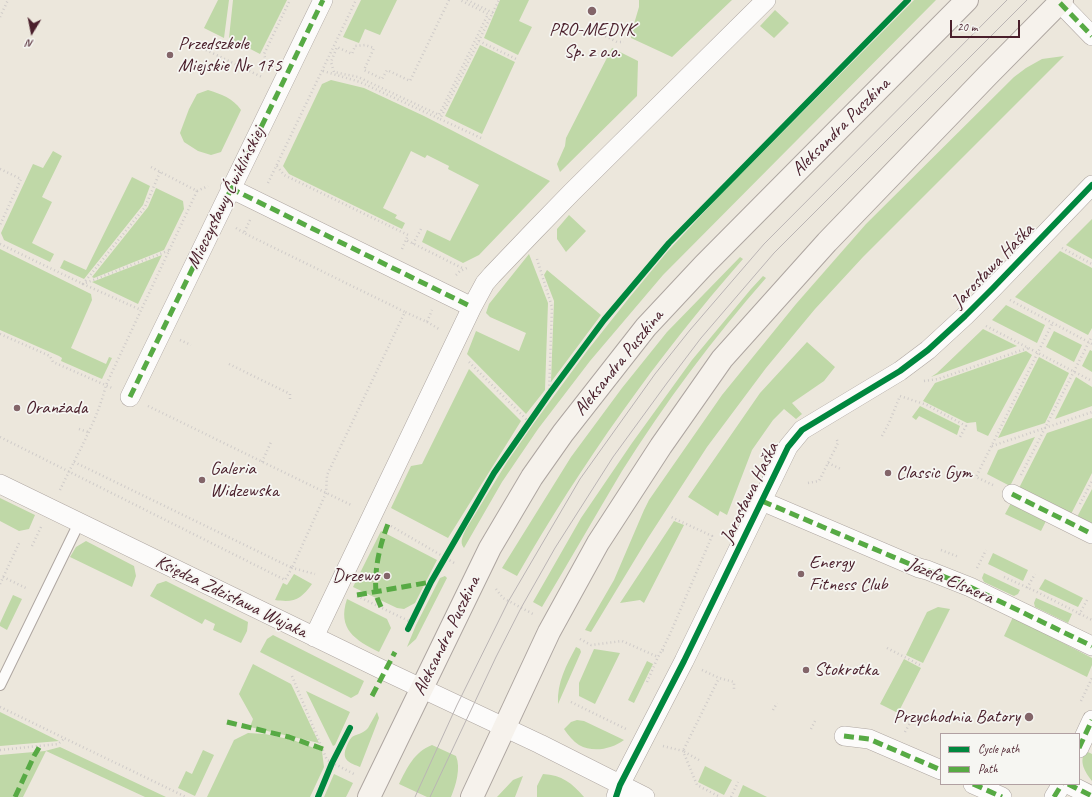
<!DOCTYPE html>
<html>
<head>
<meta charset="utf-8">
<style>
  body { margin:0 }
  #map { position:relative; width:1092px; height:797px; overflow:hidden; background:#ece7dc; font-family:Caveat,sans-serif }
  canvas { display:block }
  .legend { position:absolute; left:940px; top:733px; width:140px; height:52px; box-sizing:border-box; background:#f6f6f2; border:1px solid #b1a0a2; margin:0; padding:5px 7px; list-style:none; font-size:12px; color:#4a1f2b }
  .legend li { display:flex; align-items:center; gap:8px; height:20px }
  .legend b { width:20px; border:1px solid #b1a0a2 }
  .north { position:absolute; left:12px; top:12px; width:40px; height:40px; -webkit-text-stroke:3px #f6f6f2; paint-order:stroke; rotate:190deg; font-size:11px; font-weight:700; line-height:16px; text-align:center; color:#4a1f2b }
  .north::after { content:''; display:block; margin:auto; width:14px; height:18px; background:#4a1f2b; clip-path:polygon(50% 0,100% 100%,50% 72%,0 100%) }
  .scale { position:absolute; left:950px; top:20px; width:70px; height:18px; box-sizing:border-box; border:2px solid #4a1f2b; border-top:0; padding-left:5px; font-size:12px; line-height:14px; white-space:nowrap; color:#4a1f2b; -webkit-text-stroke:3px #f6f6f2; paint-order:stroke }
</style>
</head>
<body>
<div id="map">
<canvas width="1092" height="797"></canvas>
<ul class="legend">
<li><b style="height:5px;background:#00873e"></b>Cycle path</li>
<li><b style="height:5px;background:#57aa44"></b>Path</li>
</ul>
<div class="north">N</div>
<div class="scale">20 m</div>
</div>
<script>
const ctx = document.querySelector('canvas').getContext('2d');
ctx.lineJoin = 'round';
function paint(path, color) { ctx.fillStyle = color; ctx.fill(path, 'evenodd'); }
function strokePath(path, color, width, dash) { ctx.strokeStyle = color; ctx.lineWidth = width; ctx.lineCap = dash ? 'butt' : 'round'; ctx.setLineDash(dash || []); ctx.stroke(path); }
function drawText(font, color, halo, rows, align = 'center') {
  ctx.font = font + ' Caveat,sans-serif'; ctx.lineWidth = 3.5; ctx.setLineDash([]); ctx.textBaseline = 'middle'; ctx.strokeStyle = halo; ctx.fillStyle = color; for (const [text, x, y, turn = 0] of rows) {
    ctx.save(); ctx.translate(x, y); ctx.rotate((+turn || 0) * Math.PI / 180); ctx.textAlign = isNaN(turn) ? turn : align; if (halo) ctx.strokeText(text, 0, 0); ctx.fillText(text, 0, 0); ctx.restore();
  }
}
const green = new Path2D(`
  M218 0H229L224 38 204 28Z
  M233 0H287L260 54 229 38Z
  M361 0H397L380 35 365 29 359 43 343 37Z
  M500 0H529L519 21 532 27 518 55 484 38Z
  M639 0H732L672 57 631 38V34L639 7Z
  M914 0H936L663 275 590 361 538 429 502 482 464 548C459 542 463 536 466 529L507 462 534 423 587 351 629 298 667 252 722 193Z
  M775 10 789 23 774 38 760 26Z
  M480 45 515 62 482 134 445 116Z
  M612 48 638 61 637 96 560 172 557 164 565 146 566 138Z
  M1064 56 863 257 815 309 766 368 707 447 648 538 591 632 585 630 614 580 644 510 649 500 722 395 796 304 866 224 1014 77 1026 68 1042 59Z
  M331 80 364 88 424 116 550 181 479 255 463 263 422 242 427 230 450 241 479 185 448 169 449 166 427 155 425 158 411 151 383 208 397 215 395 218 405 223 402 229 289 174 283 166 322 84Z
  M208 90C221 94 233 98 241 110L221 152 211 155 198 151 184 142 180 133 189 109 197 94Z
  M53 151 62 156 42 197 52 202 32 243 54 254 50 262 4 240 1 233 33 164 43 168Z
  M132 177 150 186 143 205 84 279 60 268 64 260 86 270Z
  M156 188 183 201 184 209 164 250 94 278 92 277 148 207Z
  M569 215 586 231 566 252 557 239V229Z
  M1092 219V259L1066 245Z
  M0 249 91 294 92 300 71 348 106 364 109 357 112 358 102 379 61 361 62 358 59 356 0 330Z
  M1060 251 1092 268V328L1088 335 1015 297Z
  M529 254 548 303 545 390 526 414 467 354 476 331 519 351 526 333 490 317 486 313 489 304Z
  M162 255 138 304 92 282Z
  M740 257 743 259C657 357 582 463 517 576L502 568 571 457 622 388 667 332Z
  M547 270 601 315 551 382 554 301 544 275Z
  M763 276 766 278C714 337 664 404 622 471 595 516 569 562 542 607L533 602 581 518 632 443 692 360 751 289Z
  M1006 305 1045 325 1037 343 992 320Z
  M983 329 1017 346 931 377 937 373Z
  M1054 331 1082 345 1074 362 1046 347Z
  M807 342 835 367 824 381 792 403 802 414 796 419 784 409 773 420 752 450 727 515 720 511 718 516 688 497 760 393Z
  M1090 350 1092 351V372L1082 366Z
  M1026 351 1032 355 988 436 977 431 976 422 967 423 923 401 935 383Z
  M1039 357 1069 373 1045 423 998 438Z
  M469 369 521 421 448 538 391 508 411 466 422 464Z
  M1076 377 1092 387V406L1055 419Z
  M920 406 960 426 957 435 919 416 916 420 912 417Z
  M1092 418V473L1070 516 1018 490 1047 433Z
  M1035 437 1010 486 987 474 998 450Z
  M1092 489V527L1076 519Z
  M0 498 35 515 29 529 19 531 0 521Z
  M1011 503 1046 521 1041 531 1005 514Z
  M674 521 684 525 645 601 644 603 640 600 620 603Z
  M381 531 437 560 415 603 404 609 397 608 353 587Z
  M86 541 134 566 136 576 132 587 70 557 76 547Z
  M993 553 1028 570 1023 581 988 564Z
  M984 573 1020 590 1018 594 1014 596 984 582 982 578Z
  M294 574 312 584C301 599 295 603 275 600L283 583 287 585Z
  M445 576 447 578 416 639 407 647 416 625 440 578Z
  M1045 579 1083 598 1078 607 1039 589Z
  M166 581 248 622 247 631 241 643 213 630 215 624 205 619 202 624 150 596 157 584Z
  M13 595 22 599 7 630 0 626V623Z
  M1036 598 1072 614 1068 623 1035 607 1034 603Z
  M347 599 387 619 391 628 379 652C355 640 337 629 347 599Z
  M938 607 950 609 923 663 906 655 927 612Z
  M1013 617 1092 658V665L1087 677 1004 636Z
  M273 635 364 681 358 694 351 698 260 652 267 639Z
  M576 647 580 649 581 652 558 704C557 682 566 666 576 647Z
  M594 649 620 653 595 704 579 696V683Z
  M904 659 921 668 898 713 880 704Z
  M647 661 653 664 634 703 628 700Z
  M253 664 291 684 319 743 250 727 253 719 239 694Z
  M306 691 350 712 335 745 333 746Z
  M0 712 59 741 0 746Z
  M377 712 379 718 360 767C351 763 341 761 346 748 347 745 349 740 352 737 356 734 363 734 368 728 371 723 374 717 377 712Z
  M577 720 584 721 624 740C612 749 593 753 579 745 573 741 568 735 564 729L571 722Z
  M248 733 265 734 293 740 322 751 324 767 310 797H207L234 740Z
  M432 745 456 756C461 768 456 785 451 797H427L399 784C407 768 414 752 432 745Z
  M60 747 166 797H145L46 751 23 797H0V755L45 751Z
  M203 750 214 755 195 796 178 788 186 771 192 774Z
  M1086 751 1092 754V781C1085 772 1078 761 1086 751Z
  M705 766 732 780 724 795 698 782Z
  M334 774 353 783 346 797H324Z
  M543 774C562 775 572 783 584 797H537V786Z
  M523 776 515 797H497L513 780Z
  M743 785 767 797H738Z`);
const path = new Path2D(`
  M449 0 410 81 387 70 382 79 364 70 374 48 365 45 355 46 352 54 337 47 331 62 334 72 358 77 439 115 488 14 460 0
  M467 0 493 13
  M0 17 8 0
  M591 29 617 42H624
  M479 41 516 59
  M206 50 262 77
  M267 65 264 54 290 0
  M323 71 360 82 440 119
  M481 138 440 119 499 0
  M277 166 284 175 408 235 406 240 464 269
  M0 169 21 179 0 225
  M160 172 145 207 83 284 170 250
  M268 183 356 0
  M197 191 206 187 208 186
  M250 220 244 233 405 312
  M236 228 244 233
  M0 244 83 284 141 310
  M413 244 422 227
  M1062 248 1092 264
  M402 249 406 240
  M537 259 552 307 549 394
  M456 275 460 271 469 267
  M1010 300 1092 344
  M427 322 439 329
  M986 326 1092 381
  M0 334 50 356 53 362 112 388
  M180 340 191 345
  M469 362 529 422
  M229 364 290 394V402
  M924 381 938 379 1028 348
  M148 406 351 505
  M79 429 88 432
  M882 436 889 423 900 396 927 405 966 426 960 437
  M0 437 285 580 292 568 315 574
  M992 446 1092 412
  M74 462 292 568 326 493 327 475 405 312 427 322 432 310
  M262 462 271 442
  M828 463 841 469
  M1021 475 1092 336
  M808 483 819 481 838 443 836 437
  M993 485 976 477 1052 324
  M60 490C76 456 97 422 106 385L197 191 149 166
  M1080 504 1092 481
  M391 526 456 564
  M32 546 41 527
  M941 550 959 557
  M977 568 986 550
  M3 577 28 589
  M1004 577 1035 591 1092 620
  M0 584 20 541
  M1027 588 1035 574
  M496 589 503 598 533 614
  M357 596 411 622
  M1079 615 1087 600
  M580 639 591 645 622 641 658 657 662 650 666 651
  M887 648 922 666
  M662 650 670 634 712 536 669 516
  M702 670 719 678 734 682V691
  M292 676 327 760 354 774
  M647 682 658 657
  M1081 701 1092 678
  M571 702 626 729
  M0 707 186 797
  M773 710 777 703
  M811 729 815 721
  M905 732 910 723
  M663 746 683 751 697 785 720 797
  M0 750 58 744 65 738
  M699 760 683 751 719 678
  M731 797 738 782`);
const service = new Path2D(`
  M0 685 79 523`);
const minor = new Path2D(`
  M1060 3 1092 36
  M230 188 472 307
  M130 397 323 0
  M0 484 385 671 540 744 645 797
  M1012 494 1092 534
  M762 501 919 568 927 570 970 587 1092 646
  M314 637 472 307 485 283 492 275 535 230 572 192 766 0
  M844 736 869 739 941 770
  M1079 748 1092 720
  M973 784 1002 797
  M1068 784 1092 796
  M616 797 620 785 684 661 788 447 802 430 900 371 928 350 965 316 993 288 1092 185
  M1054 797 1062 784`);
const secondary = new Path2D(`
  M369 797 490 548 532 477 563 433 646 327 704 265 967 0
  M472 797 549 632 598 543 661 446 722 359 827 242 987 76 1062 0`);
const tram = new Path2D(`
  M415 797 457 705 508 602 580 479 655 374 690 330 764 244 1007 0
  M430 797 496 657 521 608 555 548 613 457 667 383 701 338 774 253 1027 0`);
const quiet = new Path2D(`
  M1060 3 1092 36
  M230 188 472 307
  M130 397 323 0
  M1012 494 1092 534
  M762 501 919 568 927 570 970 587 1092 646
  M357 595 431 582
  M381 607C379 602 376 597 376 592 374 570 380 544 388 524
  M372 696 395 652
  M227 722 289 737 323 749
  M844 736 869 739 941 770
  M1079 748 1092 720
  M973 784 1002 797
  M1068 784 1092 796
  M15 797 34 756 40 746
  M1054 797 1062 784`);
const cycleway = new Path2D(`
  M408 629 431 582 494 473 549 394 604 320 669 243 908 0
  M318 797 332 763 350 728
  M616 797 620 785 684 661 788 447 802 430 900 371 928 350 965 316 993 288 1092 185`);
const markers = [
  [592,11,5,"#836569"],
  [170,55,4,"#836569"],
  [17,408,4,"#836569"],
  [888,473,4,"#836569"],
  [202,480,4,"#836569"],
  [801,574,4,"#836569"],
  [387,576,4,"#836569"],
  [806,670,4,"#836569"],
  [1029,717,5,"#836569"]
];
const poiNames = [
  ["PRO-MEDYK",592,30,"center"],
  ["Sp. z o.o.",592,52,"center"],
  ["Przedszkole",178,44],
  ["Miejskie Nr 175",178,66],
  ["Oranżada",25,408],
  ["Galeria",210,469],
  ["Widzewska",210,491],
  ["Classic Gym",896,473],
  ["Energy",809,563],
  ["Fitness Club",809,585],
  ["Drzewo",379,576,"right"],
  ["Stokrotka",814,670],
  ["Przychodnia Batory",1020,717,"right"]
];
const streetNames = [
  ["Aleksandra Puszkina",841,127,-45],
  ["Mieczysławy Ćwiklińskiej",226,198,-64],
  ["Jarosława Haška",993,266,-46],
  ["Aleksandra Puszkina",619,363,-51],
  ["Jarosława Haška",750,493,-64],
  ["Józefa Elsnera",950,581,23],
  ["Księdza Zdzisława Wujaka",231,597,26],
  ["Aleksandra Puszkina",447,636,-64]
];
paint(green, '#bfd8a7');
strokePath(service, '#aea6a1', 12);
strokePath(minor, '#aea6a1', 20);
strokePath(secondary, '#aea6a1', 24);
strokePath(path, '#cfcbc9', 2.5, [1, 3]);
strokePath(service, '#fcfbfa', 10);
strokePath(minor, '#fcfbfa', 19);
strokePath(secondary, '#f6f2ec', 22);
strokePath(tram, '#bab4b4', 1);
strokePath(quiet, '#57aa44', 5, [10, 5]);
strokePath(cycleway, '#00873e', 6);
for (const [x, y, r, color] of markers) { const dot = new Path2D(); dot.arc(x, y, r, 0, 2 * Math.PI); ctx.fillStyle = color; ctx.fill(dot); strokePath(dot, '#f6f6f2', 1.5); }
drawText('19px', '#4a1f2b', '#f6f6f2', poiNames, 'left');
drawText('19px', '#4a1f2b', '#f6f6f2', streetNames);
</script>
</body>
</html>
